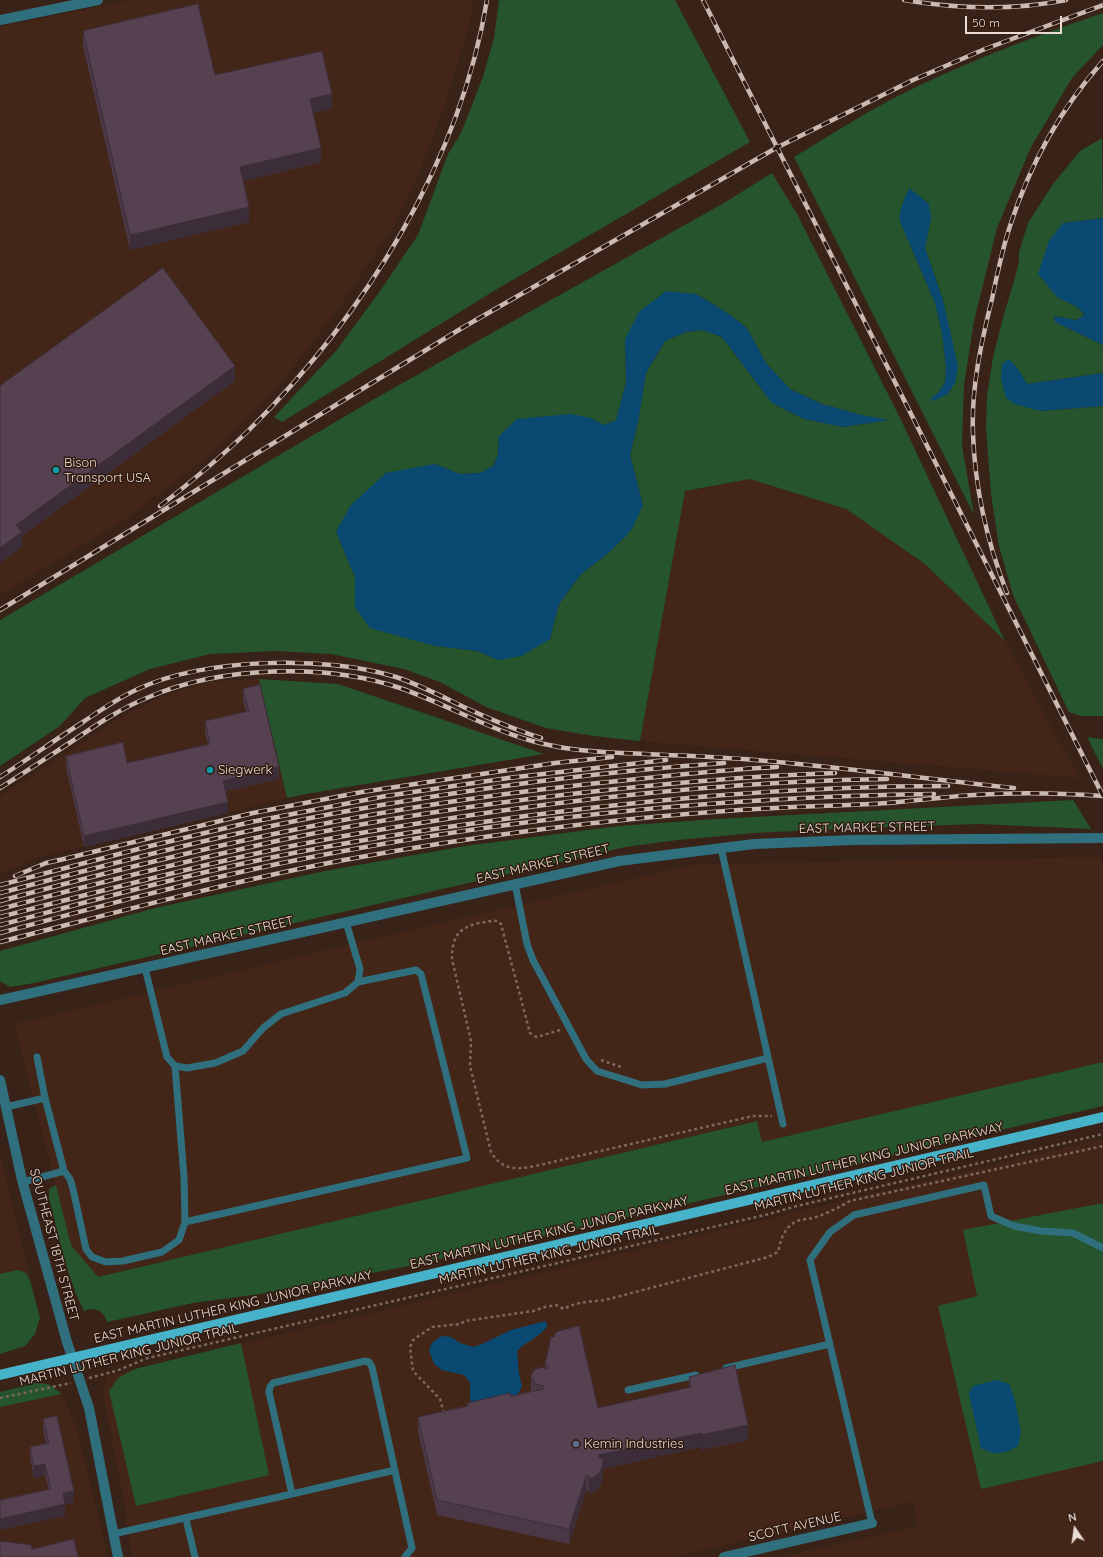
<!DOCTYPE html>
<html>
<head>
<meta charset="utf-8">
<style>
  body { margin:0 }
  #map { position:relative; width:1103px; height:1557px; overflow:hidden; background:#392318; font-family:Quicksand,sans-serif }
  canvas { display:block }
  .north { position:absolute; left:1055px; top:1509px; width:40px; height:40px; -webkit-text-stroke:3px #2e190e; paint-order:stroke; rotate:347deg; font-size:11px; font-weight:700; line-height:16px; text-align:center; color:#eadbd3 }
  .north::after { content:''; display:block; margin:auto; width:14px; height:18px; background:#eadbd3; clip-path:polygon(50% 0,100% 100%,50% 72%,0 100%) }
  .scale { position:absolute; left:965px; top:16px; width:97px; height:18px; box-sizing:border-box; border:2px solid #eadbd3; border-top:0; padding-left:5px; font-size:12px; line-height:14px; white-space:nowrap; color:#eadbd3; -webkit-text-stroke:3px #2e190e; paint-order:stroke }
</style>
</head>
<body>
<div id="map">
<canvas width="1103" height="1557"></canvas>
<div class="north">N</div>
<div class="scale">50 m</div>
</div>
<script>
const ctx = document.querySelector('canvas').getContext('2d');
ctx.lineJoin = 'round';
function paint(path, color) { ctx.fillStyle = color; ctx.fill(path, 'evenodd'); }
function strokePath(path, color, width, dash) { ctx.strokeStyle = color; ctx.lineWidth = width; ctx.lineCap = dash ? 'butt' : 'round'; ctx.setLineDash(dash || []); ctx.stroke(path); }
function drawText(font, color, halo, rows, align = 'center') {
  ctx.font = font + ' Quicksand,sans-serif'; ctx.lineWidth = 3; ctx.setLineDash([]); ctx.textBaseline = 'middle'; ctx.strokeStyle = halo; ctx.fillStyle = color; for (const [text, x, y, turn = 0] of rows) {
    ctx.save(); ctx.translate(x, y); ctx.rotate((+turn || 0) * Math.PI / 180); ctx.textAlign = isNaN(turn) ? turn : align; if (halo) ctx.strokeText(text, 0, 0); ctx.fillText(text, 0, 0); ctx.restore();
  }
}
const built = new Path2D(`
  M130 0H473L470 22 445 105 419 173 394 225 338 309 276 389 205 459 127 518 0 595V27Z
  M750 479 846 509 925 564 1005 641 1079 778 640 741 685 491Z
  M259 679 287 798 228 813 40 857 0 874V796L120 718 157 699 207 682Z
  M1099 857 1103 865V1062L762 1142 757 1121 98 1277 71 1245 14 1024 433 925 697 864Z
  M1103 1139V1557H780L918 1526 913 1502 673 1557H132L124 1502 103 1393 107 1376Z
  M0 1152 30 1280 27 1274 17 1270 0 1274Z
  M62 1394 76 1426 104 1539 107 1557H0V1407Z`);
const green = new Path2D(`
  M499 0H675L750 142 497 289 282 422 274 417 336 351 380 291 418 235 448 154 461 133 483 77 494 38Z
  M1103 13V45L1072 78 1031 147 997 228 974 321 964 385 962 446 974 515 794 157C826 138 861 115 894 98 961 64 1032 37 1103 13ZM909 189 928 204 925 248 943 300 955 383 931 398 939 392 945 382 946 367 942 333 935 303 906 235Z
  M1102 138 1103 218 1063 223 1057 297 1077 307 1085 316 1076 320 1054 316 1055 322 1103 345V373L1027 384 1018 369 1035 409 1040 411 1103 406V716H1081L1069 712 1013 595 999 546 991 494 986 429 987 396 993 357 1004 314 1015 278 1019 261V252L1028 223 1053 184 1080 151Z
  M772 173 797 214 901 420 1005 641 925 564 846 509 750 479 685 491 640 741 594 736 546 728 486 707 440 682 404 669 331 654 276 651 210 654 150 669 85 698 60 726 0 766V620L376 398 724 203ZM696 294 726 312 747 328 766 363 790 389 822 404 861 415 887 420 843 427 804 419 772 403 722 337 703 330 686 332 665 341 646 373 638 423 630 455 643 505 626 536 606 555 581 574 559 604 550 639 498 660 477 651 435 646 355 607V577L336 532 435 464 460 474 480 473 493 466 498 455 499 436 591 418 604 425 616 420 626 383 625 339Z
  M259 679 338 684 544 754 306 794 287 798Z
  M1087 737 1103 739V769Z
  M1073 800 1091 829 979 824 856 828 754 833 678 840 625 847 34 983 10 987 0 981V951L155 908 325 871 465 846 619 826 716 819Z
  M1103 1062V1106L686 1204 414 1265 260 1294 193 1303 107 1322C103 1310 95 1307 84 1311 66 1276 59 1236 49 1198V1189L56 1185 71 1245 98 1277 757 1121 762 1142Z
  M1103 1203V1461L981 1489 938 1306 977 1296 963 1230Z
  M17 1270 22 1271 27 1274 30 1280 40 1318 35 1334 25 1346 0 1354V1274Z
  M241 1343 269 1475 136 1506 109 1391 118 1378 135 1369Z
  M36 1383 48 1384 62 1394 0 1407V1392Z`);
const water = new Path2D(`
  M909 188 929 204 931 218 925 248 943 300 958 366 955 383 948 394 933 401 931 398 939 392 945 382 946 367 942 333 935 303 899 219 902 205Z
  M1103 218V345L1055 322 1054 316 1076 320 1085 315 1077 307 1057 297 1038 274 1049 241 1063 223Z
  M666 291 696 294 726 312 747 328 766 363 790 389 822 404 861 415 889 420 843 427 804 419 772 403 722 337 703 330 686 332 665 341 646 373 638 423 630 455 643 505 633 527 626 536 606 555 581 574 559 604 550 639 521 656 498 660 477 651 435 646 370 628 355 607V577L336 532 351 505 386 473 435 464 460 474 480 473 493 466 498 455 499 436 517 419 571 414 591 418 604 425 616 420 626 383 625 339 639 312Z
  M1009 359 1018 369 1027 384 1103 373V406L1040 411 1015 404 1006 398 1001 379 1002 364Z
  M546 1321 547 1327C539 1337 526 1342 517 1351L519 1373 522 1387 509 1407 482 1413 470 1400V1382L464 1375 442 1370 434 1364 429 1350 432 1343 441 1336 451 1337 460 1343 473 1347 482 1344 511 1330Z
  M997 1380 1009 1384 1015 1400 1021 1432 1018 1446C1003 1454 996 1456 981 1448L969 1394 973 1386Z`);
const path = new Path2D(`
  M560 1030 537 1037 534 1036 530 1033 501 924 498 921C492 920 486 922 479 923 458 928 452 937 452 959L471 1041 470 1066 491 1152C502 1170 515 1170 535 1166L753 1116H772
  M601 1060 621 1067
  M89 1378 116 1371 148 1358 769 1214 797 1206 1103 1134
  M0 1398 71 1383
  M444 1413 440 1399 413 1371 410 1347 413 1340 432 1327 460 1324 465 1321 533 1311 545 1307 556 1305 564 1309C577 1301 591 1302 605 1300L768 1257 778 1252C781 1239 784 1227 797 1221 802 1219 808 1219 813 1218 826 1214 838 1208 850 1201L1103 1146`);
const service = new Path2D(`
  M721 848 783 1124
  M515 884 527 944 533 960 586 1059 597 1071 642 1085 665 1084 768 1058
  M145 968 167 1057 175 1066 187 1068 215 1063 243 1051 263 1028 281 1014 345 993 358 982 360 969 346 922
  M37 1057 45 1098 64 1171 70 1179 73 1189 86 1249 92 1257 106 1262 123 1261 162 1252 179 1240 185 1222 184 1177 175 1066
  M6 1107 45 1098
  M23 1182 64 1171
  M185 1222 467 1158 421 974 416 970 358 982
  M726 1368 830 1344
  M628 1390 696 1375
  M292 1494 395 1470
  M186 1519 195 1557
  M872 1523 810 1260 830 1232 854 1215 984 1185 991 1216 1014 1226 1041 1231 1073 1233 1103 1248
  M113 1534 292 1494 269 1392 270 1387 273 1383 365 1361 369 1362 372 1367 412 1548 405 1557`);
const minor = new Path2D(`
  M0 1000 619 861 754 844 853 840 1103 838
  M724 1557 872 1523`);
const tertiary = new Path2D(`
  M0 20 98 0
  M0 1080 22 1180 67 1342 89 1408 118 1557`);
const primary = new Path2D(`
  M0 1375 1103 1117`);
const rail = new Path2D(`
  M904 0C958 9 1011 11 1066 0
  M160 506C191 482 221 457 249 430 365 315 460 162 487 0
  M1007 593C987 542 975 488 973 434 971 389 981 343 992 299 997 275 1002 250 1010 226 1030 164 1060 109 1103 61
  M0 610 462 328 776 148 913 80 985 49 1103 5
  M0 777C28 759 55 740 83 722 101 710 118 698 138 689 205 658 326 655 396 677 420 685 443 697 466 708 490 719 516 730 541 738
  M0 788C24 773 48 757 71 742 96 725 121 708 149 697 221 666 326 663 400 688 452 706 499 736 554 746 576 751 599 752 622 753 666 755 711 756 755 760 841 767 928 779 1014 788
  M15 876 46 863 64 859 253 813 362 792 555 763 612 757
  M0 885 146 847 251 822 386 796 508 778 666 760
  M0 893C110 864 220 835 331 814 461 790 593 772 724 763
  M0 901C97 875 195 850 293 830 407 806 523 790 638 779 684 774 731 769 777 767
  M0 909C93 884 187 861 281 840 377 820 474 805 571 794 659 784 747 776 835 773
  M0 917C85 895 169 873 254 854 335 836 417 823 499 811 627 793 757 781 887 779
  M0 925C68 907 137 888 206 872 290 852 376 837 462 825 623 801 785 786 948 786
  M0 933C93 908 187 883 282 863 496 819 715 797 934 794
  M0 942C114 913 228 882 344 860 474 836 607 819 739 810 784 807 829 806 873 804 907 802 940 797 974 795 1017 792 1060 793 1103 796L703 0`);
const wall = new Path2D(`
  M83 31 215 75 332 109 313 113 321 162 243 181 249 222 130 250 83 46Z
  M243 689 279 779 226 791 228 813 84 847 66 767V756L127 763 208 744 205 733V721L246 712 243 700Z
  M551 1337 598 1408 689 1388V1377L748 1440 701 1450V1447L603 1469V1478L599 1488 594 1492 589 1494V1491H586L569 1544 437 1515 418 1432V1417L467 1406V1403L511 1396 531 1391V1376L545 1368V1365Z
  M43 1419 74 1502 65 1504V1516L49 1490 45 1475 34 1478 30 1458V1447L46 1443 43 1430Z`);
const shadedWall = new Path2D(`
  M332 94V109L310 114V99Z
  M321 148V162L240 182V167Z
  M249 207V222L130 250V235Z
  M235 366V381L22 536V547L0 563V548L16 525Z
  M279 767V779L223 792V781Z
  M228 802V813L84 847V836Z
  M748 1425V1440L701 1450V1435Z
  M701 1433V1447L603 1469V1478L599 1488 594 1492 589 1494V1479L599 1455Z
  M45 1464V1475L34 1478V1466Z
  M586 1476V1491L569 1544V1529Z
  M74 1491V1502L63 1505V1493Z
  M65 1504V1516L0 1530V1519Z`);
const building = new Path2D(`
  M198 4 215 75 322 51 332 94 310 99 321 148 240 167 249 207 130 235 83 31Z
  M163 268 235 366 16 525 22 532 0 548V386Z
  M260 685 279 767 223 781 228 802 84 836 66 756 123 742 127 763 210 744 205 721 249 711 243 689Z
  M579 1326 598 1408 691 1387 689 1377 735 1365 748 1425 701 1435V1433L599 1455V1458H603V1463L601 1469 599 1474 594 1477 589 1479V1476H586L569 1529 437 1500 418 1417 468 1406 467 1403 510 1393 511 1396 544 1389V1386L535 1384 531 1376 534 1370 542 1367 548 1369V1366L545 1365 551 1337H554L556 1332Z
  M57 1416 74 1491 63 1493 65 1504 0 1519V1500L51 1489 45 1464 34 1466 30 1447 49 1443 43 1419Z
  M74 1539 78 1557H0V1541L31 1545 32 1549Z`);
const markers = [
  [56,470,4,"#0f9aa8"],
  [210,770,4,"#0f9aa8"],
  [576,1444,4,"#5c6f8a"]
];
const poiNames = [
  ["Bison",64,463],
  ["Transport USA",64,478],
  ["Siegwerk",218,770],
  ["Kemin Industries",584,1444]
];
const streetNames = [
  ["EAST MARKET STREET",867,828,-1],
  ["EAST MARKET STREET",543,864,-13],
  ["EAST MARKET STREET",227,936,-13],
  ["EAST MARTIN LUTHER KING JUNIOR PARKWAY",864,1159,-13],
  ["MARTIN LUTHER KING JUNIOR TRAIL",864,1180,-14],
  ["EAST MARTIN LUTHER KING JUNIOR PARKWAY",549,1233,-13],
  ["SOUTHEAST 18TH STREET",54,1245,75],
  ["MARTIN LUTHER KING JUNIOR TRAIL",549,1255,-13],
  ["EAST MARTIN LUTHER KING JUNIOR PARKWAY",233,1307,-13],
  ["MARTIN LUTHER KING JUNIOR TRAIL",129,1355,-14],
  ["SCOTT AVENUE",795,1527,-13]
];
paint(built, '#432618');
paint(green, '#25542d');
paint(water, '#094972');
strokePath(path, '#7c685e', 2.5, [3, 3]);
strokePath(service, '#30707e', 7);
strokePath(minor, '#30707e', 10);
strokePath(tertiary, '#30707e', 10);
strokePath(primary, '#46b3cb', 10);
strokePath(rail, '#cabab2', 4.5);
strokePath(rail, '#2e190e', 3, [9]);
paint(wall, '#4a3846');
paint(shadedWall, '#3c2e39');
paint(building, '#564151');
strokePath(building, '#3c2e39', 1);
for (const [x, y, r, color] of markers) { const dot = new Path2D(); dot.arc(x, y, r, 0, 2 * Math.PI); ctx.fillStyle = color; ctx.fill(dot); strokePath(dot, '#2e190e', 1.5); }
drawText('13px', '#eadbd3', '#2e190e', poiNames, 'left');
drawText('13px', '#eadbd3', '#2e190e', streetNames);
</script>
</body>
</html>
